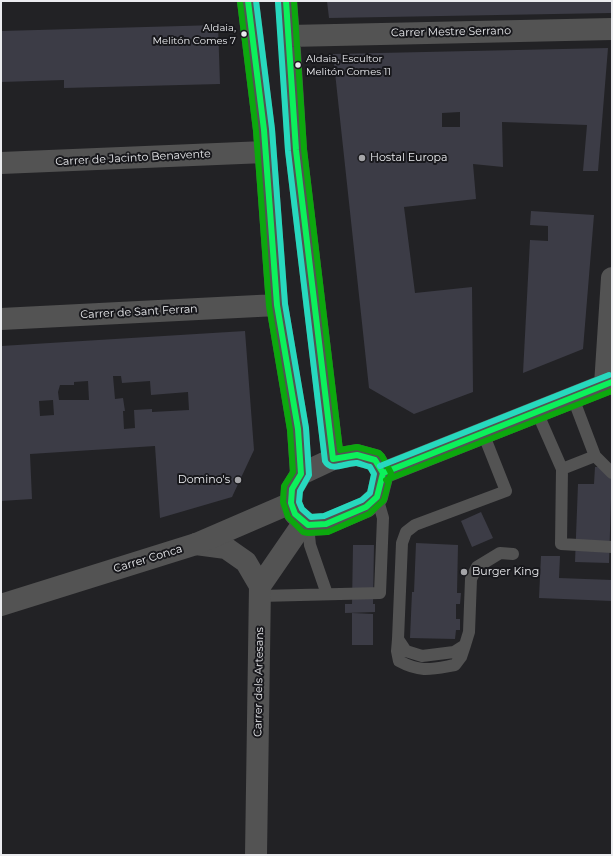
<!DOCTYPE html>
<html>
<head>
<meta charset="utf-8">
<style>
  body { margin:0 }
  #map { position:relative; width:613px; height:856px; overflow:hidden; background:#222225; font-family:Montserrat,sans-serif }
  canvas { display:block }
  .frame { position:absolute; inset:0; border:2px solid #ebecef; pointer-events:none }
</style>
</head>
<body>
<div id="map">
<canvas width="613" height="856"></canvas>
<div class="frame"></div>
</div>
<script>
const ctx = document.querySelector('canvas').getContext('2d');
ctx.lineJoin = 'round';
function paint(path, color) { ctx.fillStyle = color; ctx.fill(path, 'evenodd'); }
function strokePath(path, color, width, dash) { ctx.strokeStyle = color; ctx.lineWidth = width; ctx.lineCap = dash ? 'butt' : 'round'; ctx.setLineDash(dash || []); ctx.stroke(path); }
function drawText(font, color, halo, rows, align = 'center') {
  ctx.font = font + ' Montserrat,sans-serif'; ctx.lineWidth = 4; ctx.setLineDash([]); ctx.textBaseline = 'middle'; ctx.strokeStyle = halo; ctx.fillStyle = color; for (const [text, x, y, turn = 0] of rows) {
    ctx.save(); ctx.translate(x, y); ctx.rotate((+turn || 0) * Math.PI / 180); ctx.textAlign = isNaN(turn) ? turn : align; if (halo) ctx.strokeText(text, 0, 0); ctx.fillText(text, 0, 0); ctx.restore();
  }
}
const building = new Path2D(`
  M327 1H612L611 13 329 18Z
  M218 25 220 84 64 88V80L1 82V31Z
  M608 48 598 171H583L587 125 502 122 503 167 473 164 476 199 404 207 415 293 472 287 473 392 414 414 369 388 333 54ZM460 112V127H442V113Z
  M531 211 594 215 583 349 523 373 530 240 548 241V226L530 225Z
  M245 331 254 450 232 497 160 518 155 446 30 454 32 499 1 501V346ZM113 376H121L122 383 150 381 151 395 188 392 189 410 152 412V409L134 410 135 428 124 429 123 411H125L123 398 115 399ZM88 381 89 400H59L58 392 60 385H74V382ZM53 400 54 415 40 416 39 401Z
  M595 467H612L609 563 575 562 578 484H594Z
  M481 512 493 538 472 547 461 521Z
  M416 543 458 545 457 593H461L460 604H456V619H460V630H456L455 639 410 638 412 592H414Z
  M353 545H374L373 604H375V612L345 613V604H352Z
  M541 556H560L559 578 612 580V601L539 598Z
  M352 613 373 614V645H352Z`);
const service = new Path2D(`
  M573 398 595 456 612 473
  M537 412 562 469 561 544 612 547
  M483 433 506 491 415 525 406 532 402 543 398 639 406 651 422 656 454 652 465 645 469 632 471 579 477 567 500 553 513 554
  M562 469 595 456
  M308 525 310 545 327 594
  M260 596 380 593 383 518 377 497
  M398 639 397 651 399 661C421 673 432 669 455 665L461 657 465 645`);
const minor = new Path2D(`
  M248 1 264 130 277 305 298 429 301 474
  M286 1 289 36 296 150 333 459
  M289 36 612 29
  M1 163 265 152
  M1 319 277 305
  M605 385 612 278
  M196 544 226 548 246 562 260 586
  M256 855 260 586 304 522`);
const tertiary = new Path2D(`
  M357 455 375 460 383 473 377 497 366 507 326 524 308 525 304 522 295 514 291 503 292 489 301 474 333 459Z
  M383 473 612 382
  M1 605 196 544 291 503`);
const bus1 = new Path2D(`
  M248 1 264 130 277 305 298 429 301 474 292 489 291 503 295 514 308 525 326 524 366 507 377 497 383 473 375 460 357 455 333 459 296 150 286 1
  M383 473 612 382`);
const bus2 = new Path2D(`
  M240 2 256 131 269 306 290 430 293 472 284 486 283 502 288 517 303 532 308 533 328 532 369 514 384 500 391 473 382 456 379 453 357 447 340 450 304 149 294 1
  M386 480 612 391`);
const bus3 = new Path2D(`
  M256 1 272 129 285 304 306 428 309 475 300 491 299 502 302 509 311 517 324 516 362 500 370 493 374 474 370 467C366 466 361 464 357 463 347 462 331 473 325 461L288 151 278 2
  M380 466 609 375`);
const markers = [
  [244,34,3.5,"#ebecef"],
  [298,65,3.5,"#ebecef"],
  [362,158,4,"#a5a5a8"],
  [238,480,4,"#a5a5a8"],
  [464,572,4,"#a5a5a8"]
];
const busNames = [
  ["Aldaia,",236,28],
  ["Melitón Comes 7",236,41],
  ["Aldaia, Escultor",306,59,"left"],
  ["Melitón Comes 11",306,72,"left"]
];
const streetNames = [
  ["Carrer Mestre Serrano",451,32,-1],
  ["Carrer de Jacinto Benavente",133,158,-3],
  ["Carrer de Sant Ferran",139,312,-3],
  ["Carrer Conca",148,559,-17],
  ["Carrer dels Artesans",259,682,-89]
];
const poiNames = [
  ["Hostal Europa",370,158],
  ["Domino's",230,480,"right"],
  ["Burger King",472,572]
];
paint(building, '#3c3c46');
strokePath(service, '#535353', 12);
strokePath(minor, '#535353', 22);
strokePath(tertiary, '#535353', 22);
strokePath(bus1, '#0cf15b', 6);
strokePath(bus2, '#0ca80e', 6);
strokePath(bus3, '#27d9be', 6);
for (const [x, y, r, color] of markers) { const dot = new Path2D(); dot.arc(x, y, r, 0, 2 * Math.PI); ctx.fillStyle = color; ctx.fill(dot); strokePath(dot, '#18181c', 1.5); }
drawText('10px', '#ebecef', '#18181c', busNames, 'right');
drawText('11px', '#ebecef', '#18181c', streetNames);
drawText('11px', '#ebecef', '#18181c', poiNames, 'left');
</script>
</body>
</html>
